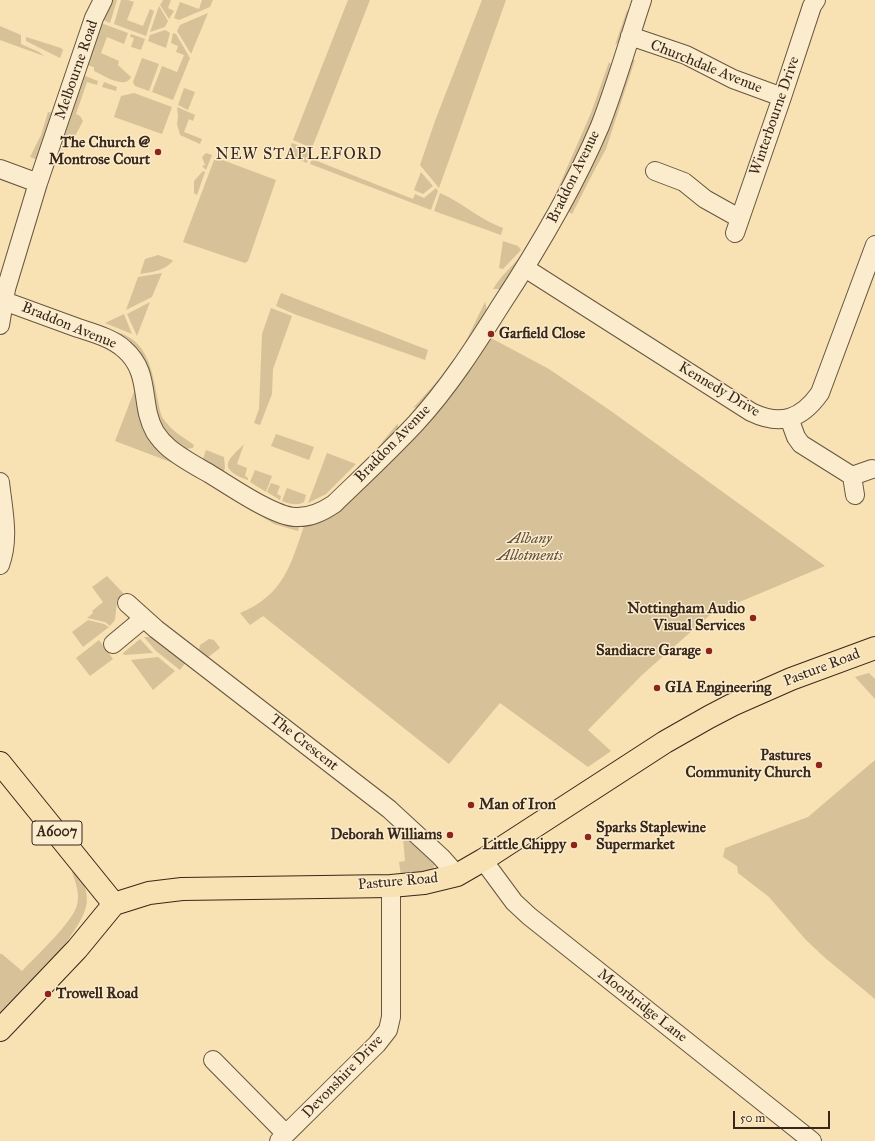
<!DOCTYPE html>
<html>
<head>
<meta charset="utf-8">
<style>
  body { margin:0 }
  #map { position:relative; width:875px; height:1141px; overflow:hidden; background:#f8e1b2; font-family:"IM FELL Great Primer",serif }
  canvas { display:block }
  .scale { position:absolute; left:733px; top:1111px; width:97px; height:18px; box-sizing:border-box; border:2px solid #38271a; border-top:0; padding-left:5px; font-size:12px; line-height:14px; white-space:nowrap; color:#38271a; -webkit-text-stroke:3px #faeccd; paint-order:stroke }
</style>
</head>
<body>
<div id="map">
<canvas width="875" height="1141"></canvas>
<div class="scale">50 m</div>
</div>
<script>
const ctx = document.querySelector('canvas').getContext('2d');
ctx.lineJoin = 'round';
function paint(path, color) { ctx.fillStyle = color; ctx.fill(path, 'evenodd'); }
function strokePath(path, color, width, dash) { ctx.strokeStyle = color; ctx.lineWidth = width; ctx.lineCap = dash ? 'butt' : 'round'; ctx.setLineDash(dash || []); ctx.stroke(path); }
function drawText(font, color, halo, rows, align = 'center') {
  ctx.font = font + ' "IM FELL Great Primer",serif'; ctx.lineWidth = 3; ctx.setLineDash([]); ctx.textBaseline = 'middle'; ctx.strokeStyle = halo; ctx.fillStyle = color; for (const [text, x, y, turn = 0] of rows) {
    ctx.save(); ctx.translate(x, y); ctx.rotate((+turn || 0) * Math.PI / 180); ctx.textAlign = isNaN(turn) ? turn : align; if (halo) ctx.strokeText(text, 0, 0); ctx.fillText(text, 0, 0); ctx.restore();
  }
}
const green = new Path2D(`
  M112 0H117L110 23 101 19Z
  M121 0H128L134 2 127 20 143 26 150 9 154 11 146 36 114 24Z
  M163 0H171L168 8 174 11 169 19 160 5Z
  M202 0H213L210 7 179 20 174 18 180 2 199 9Z
  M348 0H370L312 148 293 140Z
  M482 0H506L439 188 420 165 435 121Z
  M159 6 168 21 165 27 150 32Z
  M627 10 630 13 622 39 615 45Z
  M208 13 191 54 177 31 180 25Z
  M101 23 128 33 124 44 107 37 101 53 119 61 118 65 131 77C125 90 103 75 94 71V67L87 65Z
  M0 26 21 35V44L39 52 44 56 0 40Z
  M165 30 170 33 166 48 148 41 150 35Z
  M173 33 176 34 190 58 173 100 152 92 162 66 177 72 184 55 176 52 178 46 171 43Z
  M131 34 145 39 141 50 131 47 134 38 130 37Z
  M26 37 61 48 63 50 60 58 26 41Z
  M142 58 159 64 149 91 135 86 133 82Z
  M630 59 635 60 606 149 594 171 572 214 566 210Z
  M609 62 613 67 578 161 548 211 591 113Z
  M83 75 98 81 97 85 87 82 76 114 80 116 83 121 73 140 70 141 61 137Z
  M104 82 117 87 116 91 102 87Z
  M184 88 195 92 188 110 178 105Z
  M134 93 172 107 162 134 114 117 121 96Z
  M177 107 195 115 193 121 189 119 184 132 202 139 200 144 180 135 177 124 178 117Z
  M48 112 53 113 38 160 30 157 41 135Z
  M292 143 311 150 307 163 287 155Z
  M206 153 212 155 206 170 202 166 205 165 202 157Z
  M217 158 276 180 248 261 245 263 183 242 214 160Z
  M312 159 413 199 415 194 424 198 436 188 438 191 431 210 310 164Z
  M203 171 205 172 197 195 194 193V181Z
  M421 172 433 186 423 194 414 190Z
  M440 193C463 203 480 220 503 228L501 235 434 211Z
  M503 241 518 246 521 250 503 269 499 268Z
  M524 252 501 289H493C501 275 514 265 524 252Z
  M158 255 172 260 173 261C164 271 152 272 140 274L145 259Z
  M162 273 152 297 126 310 138 277Z
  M281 293 428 350 425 360 294 314 276 306Z
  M150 302 137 336 127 314Z
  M485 302C490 314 478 330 472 340L465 343Z
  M271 308 292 316 273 369 272 394 260 425 254 423 259 409 262 334Z
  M124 314 132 334 105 323Z
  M103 327C113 331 124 333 132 339 155 356 154 392 162 417 171 431 182 436 194 445L193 448 186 449 165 436 153 407Z
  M489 337 549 369 611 411 825 566 711 614 642 675 588 730 611 751 588 767 500 703 449 764 263 616 250 625 240 613C284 595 291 564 305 523L314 521Z
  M441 377V381L421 406 413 408Z
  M135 389 173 462V463L115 441Z
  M398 423V431L385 445 380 446 383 441Z
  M276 434 314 447 309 460 271 446Z
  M244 444 237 464 247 468 245 476 248 478V480C242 478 234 475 230 470 222 462 239 450 244 444Z
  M206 450 224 457 225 468 224 471C216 471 208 465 203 459Z
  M327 453 356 464 326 494 308 503Z
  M255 470 272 476 266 492 250 482Z
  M271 483 280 486 277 494 281 496 280 500 267 492Z
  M287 488 306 495 304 502C298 506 289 504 282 501Z
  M232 494 300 524 298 531 274 524 230 497Z
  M107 576 124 594 117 601 115 620 110 626 105 622 87 618 93 613 92 611 103 602 92 587Z
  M88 620 104 624 109 627 83 647 72 632Z
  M144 637H154L186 662 180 670 156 651Z
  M140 639 153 653 124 655 123 653Z
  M209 639 214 640 220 648 207 658 199 650 200 645Z
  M99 640 113 659 90 676 76 658Z
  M158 657 175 671 153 690 131 660Z
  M869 673 875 679V699L855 677Z
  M875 760V999L824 957 805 939 769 897 738 873 737 866 723 857 725 848 808 817Z
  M395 825 435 864 433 869 431 871 401 876 399 862 405 861 403 838 396 839Z
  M76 869C84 880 89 895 86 907 83 918 76 928 70 937 51 968 24 993 0 1019V954H2L22 971C35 957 73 922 77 905 80 894 76 883 72 872Z`);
const minor = new Path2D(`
  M630 36 686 55 733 79 782 97
  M0 169 38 183
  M655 171 684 182 705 199 739 218
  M735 233 782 97 812 6 816 0
  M525 268 751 412C780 426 801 420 820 393L875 245
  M4 301C28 310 53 319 78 328 93 333 112 338 124 349 152 373 139 404 155 432 159 438 163 443 169 448 181 458 196 466 210 474 230 486 273 516 295 517 310 518 322 512 334 504 362 477 390 451 416 423 448 388 474 348 499 308 537 250 573 190 600 126 616 85 628 42 642 0
  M0 325 6 289 38 183 94 18 103 0
  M789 418 796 437 801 444 852 476
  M0 482C3 510 10 538 0 565
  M855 495 852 476 872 469
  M127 603 156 629 389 809 441 857 457 875
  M113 644 143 619
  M483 860 514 902 529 916 812 1141
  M213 1060 286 1134
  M279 1141 377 1044 388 1030 391 1017V886`);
const major = new Path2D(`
  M0 763 114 904
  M0 1030 77 949 114 904 149 893 182 889 391 886 424 883 457 875 483 860 665 742 709 717 732 705 791 679 875 648`);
const markers = [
  [158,152,4,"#8f2418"],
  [491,334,4,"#8f2418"],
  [753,618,4,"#8f2418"],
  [709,651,4,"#8f2418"],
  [657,688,4,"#8f2418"],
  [819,765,4,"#8f2418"],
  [471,805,4,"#8f2418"],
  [450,835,4,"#8f2418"],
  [588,837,4,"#8f2418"],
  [574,845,4,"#8f2418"],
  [48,994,4,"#8f2418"]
];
const shields = [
  [57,833,50]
];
const shieldNames = [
  ["A6007",57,833]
];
const streetNames = [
  ["Churchdale Avenue",706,67,22],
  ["Melbourne Road",77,70,-71],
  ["Winterbourne Drive",775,116,-71],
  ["Braddon Avenue",574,177,-64],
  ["Braddon Avenue",69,326,22],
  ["Kennedy Drive",719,390,31],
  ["Braddon Avenue",393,444,-46],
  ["Pasture Road",822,668,-21],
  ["The Crescent",304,743,38],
  ["Pasture Road",398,882,-5],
  ["Moorbridge Lane",642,1006,38],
  ["Devonshire Drive",343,1077,-46]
];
const poiNames = [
  ["The Church @",150,143],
  ["Montrose Court",150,160],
  ["Garfield Close",499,334,"left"],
  ["Nottingham Audio",745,609],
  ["Visual Services",745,626],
  ["Sandiacre Garage",701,651],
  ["GIA Engineering",665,688,"left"],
  ["Pastures",811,756],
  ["Community Church",811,773],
  ["Man of Iron",479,805,"left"],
  ["Sparks Staplewine",596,828,"left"],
  ["Supermarket",596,845,"left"],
  ["Deborah Williams",442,835],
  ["Little Chippy",566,845],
  ["Trowell Road",56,994,"left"]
];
const parkNames = [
  ["Albany",530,539],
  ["Allotments",530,556]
];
const neighbourhoodNames = [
  ["NEW STAPLEFORD",299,155]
];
paint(green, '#d7c198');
strokePath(minor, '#685640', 20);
strokePath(major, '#38271a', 24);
strokePath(minor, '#faeccd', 18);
strokePath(major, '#f8e1b2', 22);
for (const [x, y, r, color] of markers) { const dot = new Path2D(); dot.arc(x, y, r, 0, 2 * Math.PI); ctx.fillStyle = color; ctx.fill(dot); strokePath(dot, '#faeccd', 1.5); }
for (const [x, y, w] of shields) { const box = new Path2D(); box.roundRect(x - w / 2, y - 12, w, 24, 3); ctx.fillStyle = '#faeccd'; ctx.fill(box); strokePath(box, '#38271a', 1); }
drawText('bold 14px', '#38271a', null, shieldNames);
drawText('15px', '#38271a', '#faeccd', streetNames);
drawText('bold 15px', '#38271a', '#faeccd', poiNames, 'right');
drawText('italic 15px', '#604e3a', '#faeccd', parkNames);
ctx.letterSpacing = '1px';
drawText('16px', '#38271a', '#faeccd', neighbourhoodNames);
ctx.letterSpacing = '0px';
</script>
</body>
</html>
